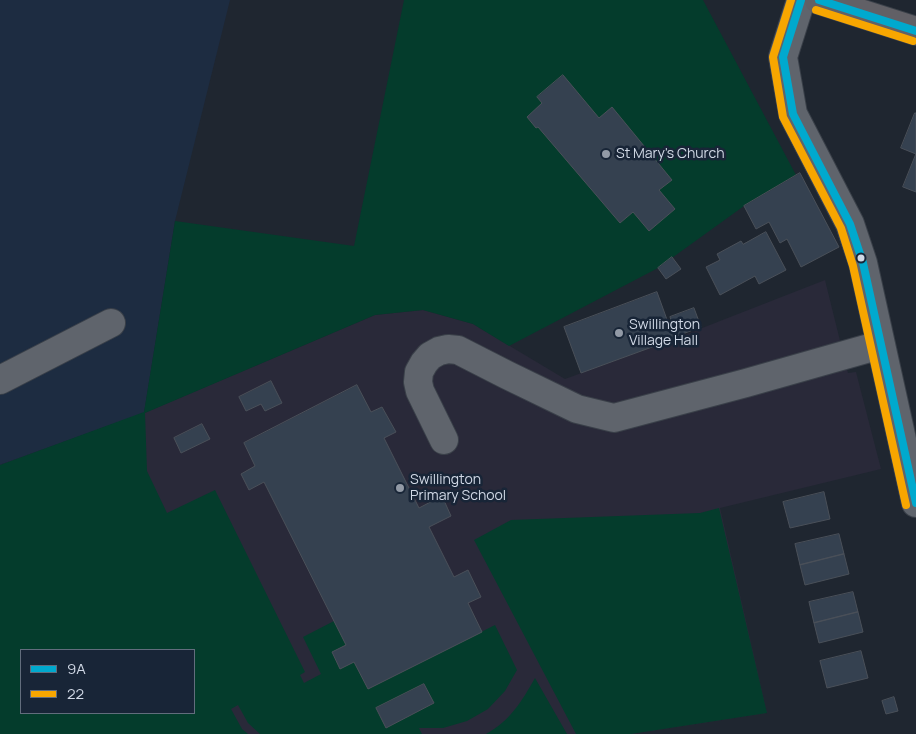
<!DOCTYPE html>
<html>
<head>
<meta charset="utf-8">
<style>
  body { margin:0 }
  #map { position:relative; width:916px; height:734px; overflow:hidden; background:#1f2630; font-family:Manrope,sans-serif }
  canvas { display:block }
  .legend { position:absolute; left:20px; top:649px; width:175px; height:65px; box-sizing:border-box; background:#182537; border:1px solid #626d7d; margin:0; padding:6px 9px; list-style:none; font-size:15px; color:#d0d8e5 }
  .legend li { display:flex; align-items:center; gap:10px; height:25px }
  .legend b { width:25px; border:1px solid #626d7d }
</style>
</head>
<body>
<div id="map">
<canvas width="916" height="734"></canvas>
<ul class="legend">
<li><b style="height:6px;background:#00a9ce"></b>9A</li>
<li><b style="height:6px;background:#f7a600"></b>22</li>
</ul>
</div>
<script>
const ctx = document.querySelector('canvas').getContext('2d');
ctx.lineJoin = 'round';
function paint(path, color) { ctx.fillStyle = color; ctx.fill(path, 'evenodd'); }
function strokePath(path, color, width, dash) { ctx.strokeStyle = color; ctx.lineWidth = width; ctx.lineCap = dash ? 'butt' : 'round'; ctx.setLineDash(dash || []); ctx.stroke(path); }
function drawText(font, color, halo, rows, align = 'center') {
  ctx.font = font + ' Manrope,sans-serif'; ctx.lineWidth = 5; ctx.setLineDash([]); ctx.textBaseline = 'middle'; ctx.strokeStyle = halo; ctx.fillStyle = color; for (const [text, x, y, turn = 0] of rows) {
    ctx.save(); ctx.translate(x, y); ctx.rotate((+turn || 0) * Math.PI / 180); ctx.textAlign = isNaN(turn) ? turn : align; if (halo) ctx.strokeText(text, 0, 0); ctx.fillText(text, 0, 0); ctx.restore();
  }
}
const built = new Path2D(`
  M0 0H230L175 221 144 413 0 465Z`);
const education = new Path2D(`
  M825 280 848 373 856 372 881 469 720 508 767 713 631 734H0V465L144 413 375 315 423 310 473 324 565 379 674 339ZM21 650H194V713H21Z`);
const green = new Path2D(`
  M404 0H703L796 175 744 206 658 268 509 346 473 324 423 310 375 315 145 413 147 471 167 513 215 490 305 672 300 675 304 683 321 674 303 637 334 621 346 645 332 652 340 669 354 662 368 689 495 625 517 670 505 691 488 709 467 721 443 728H419L422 734H260L248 723 238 705 231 709 242 729 248 734H0V465L144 412 175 221 354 246ZM21 650H194V713H21ZM424 684 434 703 386 728 376 708Z
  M719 508 767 713 631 734H576L474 540 511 520 700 513Z
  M535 678 567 734H486C510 721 522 701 535 678Z`);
const building = new Path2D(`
  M563 75 599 118 612 107 672 180 659 190 675 209 649 231 633 212 620 223 538 127 536 128 527 117 542 103 537 97Z
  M915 113H916V154L901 148Z
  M916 154V192L903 187Z
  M800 173 839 247 801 267 787 239 780 243 769 222 756 229 744 206Z
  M766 232 786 270 759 284 755 276 720 295 706 267 720 260 717 254 741 241 743 244Z
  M672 257 681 269 666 279 658 268Z
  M657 292 674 339 581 373 564 327Z
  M694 308 701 327 677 336 670 317Z
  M271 381 282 403 265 411 261 404 246 411 239 397Z
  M357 385 371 412 382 407 396 432 384 438 419 508 442 496 451 516 429 527 454 577 468 570 481 597 468 603 482 632 368 689 354 662 340 669 332 652 346 645 264 482 249 490 241 474 255 466 244 443Z
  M202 424 210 439 181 453 174 438Z
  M824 492 830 519 790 528 783 502Z
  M839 534 844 554 800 565 795 544Z
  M844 554 849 574 805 585 800 565Z
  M853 592 858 612 814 623 809 602Z
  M858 612 863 632 819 643 814 623Z
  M861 651 868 678 827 688 820 661Z
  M424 684 434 703 386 728 376 708Z
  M894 697 898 711 886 714 882 701Z`);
const minor = new Path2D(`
  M801 0 783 57 793 114 850 224 863 263 916 503
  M0 380 111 323
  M444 440 420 391 418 382 419 372 424 363 430 356 439 351 448 349 458 350 507 375 577 409 614 418 746 383 880 345`);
const major = new Path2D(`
  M819 0 916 31`);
const bus1 = new Path2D(`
  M801 0 783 57 793 114 850 224 863 263 916 503
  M819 0 916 31`);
const bus2 = new Path2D(`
  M791 0 773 57 783 117 841 228 853 266 906 505
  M816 10 913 41`);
const markers = [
  [606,154,5,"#929aa6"],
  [861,258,4.5,"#d0d8e5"],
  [619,333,5,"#929aa6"],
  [400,488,5,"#929aa6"]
];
const poiNames = [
  ["St Mary's Church",616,154],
  ["Swillington",629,325],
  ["Village Hall",629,341],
  ["Swillington",410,480],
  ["Primary School",410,496]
];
paint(built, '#1d2c41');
paint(education, '#292939');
paint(green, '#043c2c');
paint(building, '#354150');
strokePath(building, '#4a5059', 1);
strokePath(minor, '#3a4049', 30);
strokePath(major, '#3a4049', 30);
strokePath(minor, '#5f646c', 28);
strokePath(major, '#616066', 28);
strokePath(bus1, '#00a9ce', 8);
strokePath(bus2, '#f7a600', 8);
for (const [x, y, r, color] of markers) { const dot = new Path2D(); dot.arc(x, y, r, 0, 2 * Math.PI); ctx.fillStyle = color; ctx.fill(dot); strokePath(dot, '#182537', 2); }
drawText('14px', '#d0d8e5', '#182537', poiNames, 'left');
</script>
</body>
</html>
